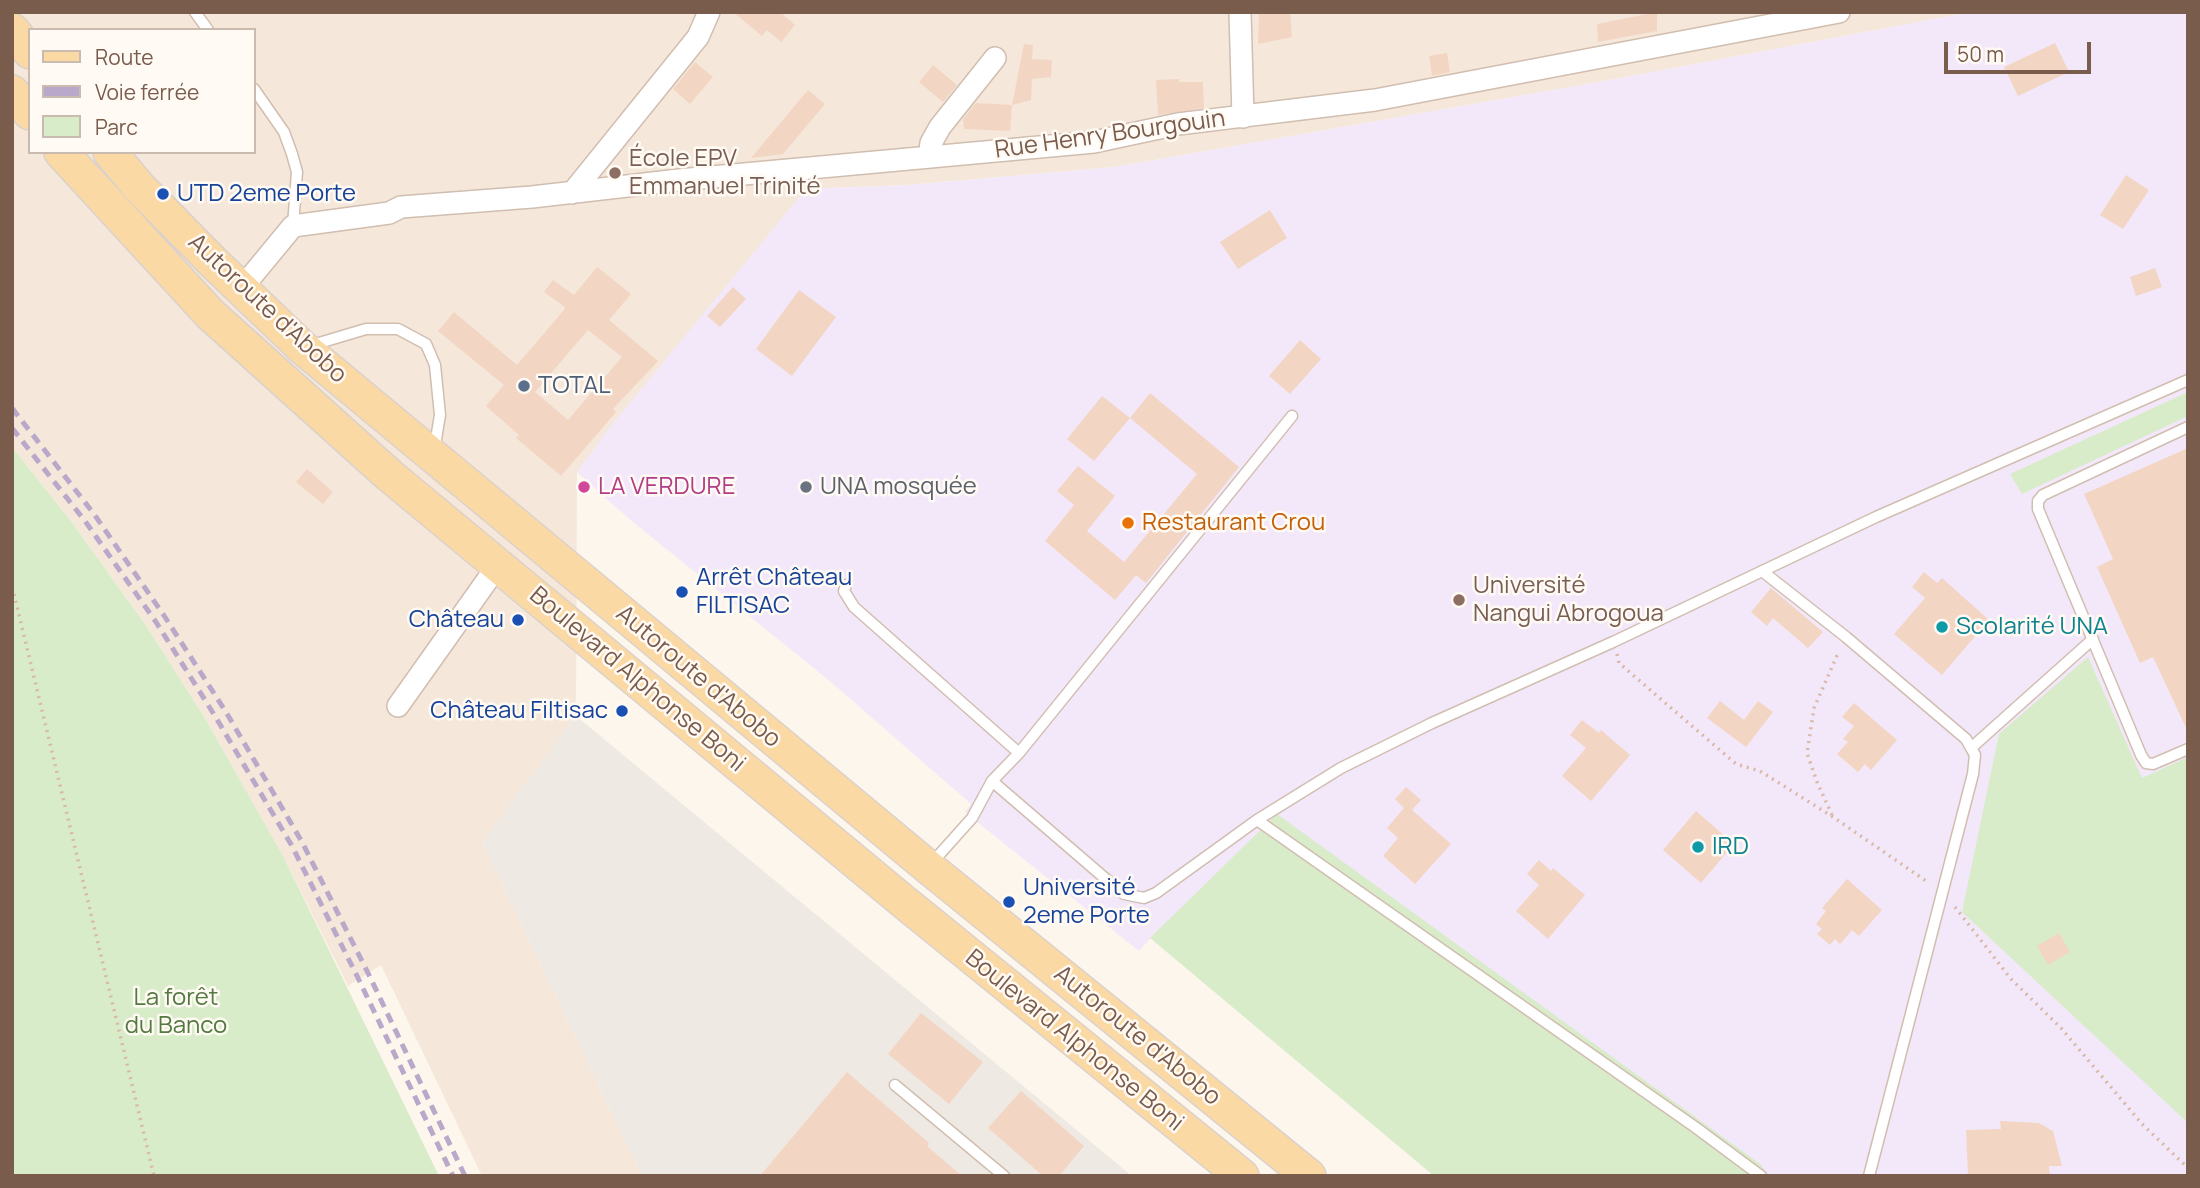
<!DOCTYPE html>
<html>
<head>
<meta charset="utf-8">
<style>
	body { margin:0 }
	#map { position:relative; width:2200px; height:1188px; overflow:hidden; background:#fdf6ec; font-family:Manrope,sans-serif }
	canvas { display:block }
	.frame { position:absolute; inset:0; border:14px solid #7a5c4d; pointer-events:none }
	.legend { position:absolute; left:28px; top:28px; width:228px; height:126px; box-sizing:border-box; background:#fffaf3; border:2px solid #cabbb1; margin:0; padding:9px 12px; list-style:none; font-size:21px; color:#7a5c4d }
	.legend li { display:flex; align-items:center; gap:14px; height:35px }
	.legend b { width:35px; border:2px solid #cabbb1 }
	.scale { position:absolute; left:1944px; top:42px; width:147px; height:32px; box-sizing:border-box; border:4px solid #7a5c4d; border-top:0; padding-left:9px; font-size:21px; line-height:24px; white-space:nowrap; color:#7a5c4d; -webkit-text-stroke:5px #fffaf3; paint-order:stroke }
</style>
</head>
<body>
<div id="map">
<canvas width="2200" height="1188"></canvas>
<div class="frame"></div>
<ul class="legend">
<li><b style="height:9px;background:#fbd9a5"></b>Route</li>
<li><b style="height:9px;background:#b9a8c9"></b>Voie ferrée</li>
<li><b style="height:19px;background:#d8ecc9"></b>Parc</li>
</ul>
<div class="scale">50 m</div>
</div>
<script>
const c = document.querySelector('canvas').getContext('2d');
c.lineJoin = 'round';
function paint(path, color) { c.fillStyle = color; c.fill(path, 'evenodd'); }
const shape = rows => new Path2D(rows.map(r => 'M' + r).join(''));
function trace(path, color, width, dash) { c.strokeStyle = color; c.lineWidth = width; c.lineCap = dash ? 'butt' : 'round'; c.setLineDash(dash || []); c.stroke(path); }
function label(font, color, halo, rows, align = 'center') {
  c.font = font + ' Manrope,sans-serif'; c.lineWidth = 5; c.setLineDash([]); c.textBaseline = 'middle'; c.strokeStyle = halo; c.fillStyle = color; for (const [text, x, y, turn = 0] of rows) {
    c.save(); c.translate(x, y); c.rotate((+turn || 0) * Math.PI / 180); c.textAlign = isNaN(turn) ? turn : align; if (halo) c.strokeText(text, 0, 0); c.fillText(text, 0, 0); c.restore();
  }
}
const residential = shape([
	[12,12,1972,12,1610,80,1115,167,908,185,806,189,577,472,576,716,482,842,642,1176,482,1176,381,965,348,986,282,854,206,720,147,627,74,525,12,447],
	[30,30,254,30,254,152,30,152]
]);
const industrial = shape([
	[576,716,1132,1176,642,1176,482,842]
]);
const education = shape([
	[1972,12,2188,12,2188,1176,1434,1176,1151,938,1139,951,972,818,965,812,971,804,831,682,628,518,577,472,610,427,806,189,908,185,1115,167,1610,80]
]);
const green = shape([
	[2188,392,2188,416,2022,494,2010,474],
	[12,447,74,525,147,627,206,720,282,854,439,1176,12,1176],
	[2088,657,2142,778,2188,757,2188,1123,1962,912,1999,734],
	[1277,814,1760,1164,1769,1176,1434,1176,1150,938]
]);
const building = shape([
	[733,12,780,12,795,25,781,42,767,30,762,36],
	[1259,12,1290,12,1292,37,1258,44],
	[1657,12,1657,31,1598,42,1597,24],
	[2055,43,2069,72,2018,96,2004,67],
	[1024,44,1033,45,1032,59,1052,60,1051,77,1032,79,1031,100,1012,105],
	[1447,53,1450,72,1432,76,1429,56],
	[695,62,713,77,690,104,673,89],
	[933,65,957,85,943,102,919,82],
	[1179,79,1179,82,1203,82,1204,108,1158,115,1156,80],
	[808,90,825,104,783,154,751,158],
	[976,103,1012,105,1010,131,964,129,963,119],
	[2126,175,2149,190,2123,229,2100,215],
	[1270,210,1287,238,1238,269,1220,242],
	[597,267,631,294,609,320,658,361,613,409,616,412,561,476,516,438,519,435,486,406,504,385,438,331,454,312,517,365,564,310,565,307,544,292,553,280,574,295],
	[588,330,622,357,568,420,535,392],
	[2155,268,2162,287,2136,296,2130,277],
	[733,287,746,299,720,327,707,316],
	[799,290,836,317,792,376,756,349],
	[1300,340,1321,359,1290,394,1269,376],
	[1150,393,1239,467,1146,583,1136,575,1115,600,1045,541,1074,505,1057,491,1078,466,1115,496,1087,531,1124,562,1197,474,1130,418],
	[1102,396,1130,418,1094,461,1067,439],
	[2188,448,2188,732,2153,657,2140,663,2097,567,2113,559,2084,494],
	[307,469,333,492,323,504,296,482],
	[1924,572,1937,583,1942,578,1989,620,1942,675,1894,634,1925,598,1912,587],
	[1771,588,1823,632,1808,648,1773,618,1767,626,1751,612],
	[1720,701,1744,720,1758,701,1773,712,1746,747,1707,718],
	[1854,703,1897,740,1871,770,1865,764,1858,772,1837,754,1848,742,1843,739,1854,726,1842,717],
	[1582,720,1599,733,1601,730,1630,755,1591,801,1562,776,1586,748,1570,735],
	[1406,787,1421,800,1412,810,1451,844,1415,884,1383,856,1398,838,1387,828,1404,808,1395,799],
	[1696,811,1734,844,1701,883,1663,850],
	[1539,860,1551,871,1553,868,1585,895,1548,939,1516,911,1539,885,1527,874],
	[1847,879,1882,910,1859,936,1852,930,1840,944,1835,939,1830,945,1817,934,1822,929,1816,924,1826,911,1822,908],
	[2059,933,2070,952,2048,965,2037,946],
	[921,1013,983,1062,949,1104,888,1054],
	[847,1072,929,1143,927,1146,962,1176,760,1176],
	[1021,1091,1084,1146,1059,1176,1043,1176,988,1128],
	[2000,1121,2039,1123,2053,1131,2062,1166,2049,1166,2050,1176,1968,1176,1966,1130,2001,1129]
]);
const path = shape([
	[14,594,154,1176],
	[1617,654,1619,663,1736,764,1760,771,1833,817,1929,883],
	[1832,815,1817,782,1807,753,1814,708,1839,651],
	[1955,907,2011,979,2061,1028,2142,1124,2188,1168]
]);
const service = shape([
	[195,12,208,30],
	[254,89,284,132,292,154,297,172,293,226],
	[309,346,366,329,398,329,426,344,435,365,440,415,434,451],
	[2188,427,2043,495,2038,501,2038,509,2141,755,2146,763,2153,764,2188,749],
	[1762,571,1846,637,1966,739,1975,755,1973,774,1869,1176],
	[846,585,844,591,854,607,1019,753],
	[1971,748,2093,639],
	[992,781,1114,886,1124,894,1144,898,1156,893,1257,820,1341,768,1432,723,1613,642,1876,517,2188,380],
	[1257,820,1695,1127,1761,1176],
	[930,865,972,818,992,781,1019,753,1292,416],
	[895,1085,1004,1176]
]);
const minor = shape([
	[1240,12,1243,117],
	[929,157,931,143,940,127,995,58],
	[572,193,698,37,709,12],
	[241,289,293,226,389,213,401,207,532,197,679,180,1094,142,1178,124,1375,100,1839,12],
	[398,706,498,565]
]);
const primary = shape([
	[12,30,30,52],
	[12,92,30,113],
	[61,152,210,314,389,475,904,902,1242,1176],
	[110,152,139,187,212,261,303,348,928,867,1309,1176]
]);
const rail = shape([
	[12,408,94,514,163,614,226,712,302,842,369,975,465,1176],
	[12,428,85,521,156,622,215,716,292,846,359,980,453,1176]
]);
const markers = [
	[615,173,7,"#8d6e63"],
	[163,194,7,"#1a4fb4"],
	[524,386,7,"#5c6f8a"],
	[584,487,7,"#d1479c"],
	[806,487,7,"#6b7280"],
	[1128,523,7,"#e8710a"],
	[682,592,7,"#1a4fb4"],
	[1459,600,7,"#8d6e63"],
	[518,620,7,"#1a4fb4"],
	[1942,627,7,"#0f9aa8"],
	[622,711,7,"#1a4fb4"],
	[1698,847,7,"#0f9aa8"],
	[1009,902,7,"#1a4fb4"]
];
const streetNames = [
	["Rue Henry Bourgouin",1110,135,-8],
	["Autoroute d'Abobo",267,309,43],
	["Autoroute d'Abobo",698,677,40],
	["Boulevard Alphonse Boni",637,680,40],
	["Autoroute d'Abobo",1137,1036,39],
	["Boulevard Alphonse Boni",1074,1041,39]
];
const educationNames = [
	["École EPV",629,159],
	["Emmanuel Trinité",629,187],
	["Université",1473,586],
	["Nangui Abrogoua",1473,614]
];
const transitNames = [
	["UTD 2eme Porte",177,194],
	["Arrêt Château",696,578],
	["FILTISAC",696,606],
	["Château",504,620,"right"],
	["Château Filtisac",608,711,"right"],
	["Université",1023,888],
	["2eme Porte",1023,916]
];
const serviceNames = [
	["TOTAL",538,386]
];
const hotelNames = [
	["LA VERDURE",598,487]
];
const worshipNames = [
	["UNA mosquée",820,487]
];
const foodNames = [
	["Restaurant Crou",1142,523]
];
const cultureNames = [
	["Scolarité UNA",1956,627],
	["IRD",1712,847]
];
const parkNames = [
	["La forêt",176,998],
	["du Banco",176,1026]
];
paint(residential, '#f5e8da');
paint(industrial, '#efe9e4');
paint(education, '#f3e8fa');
paint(green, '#d8ecc9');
paint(building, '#f3d5c3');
trace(service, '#d1beb0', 13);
trace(minor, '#d1beb0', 24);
trace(primary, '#dad1cd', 36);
trace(path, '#d9b8a5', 3.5, [2, 5]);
trace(service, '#fff', 10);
trace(minor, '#fff', 21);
trace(primary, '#fbd9a5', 33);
trace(rail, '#b9a8c9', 5, [10, 7]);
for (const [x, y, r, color] of markers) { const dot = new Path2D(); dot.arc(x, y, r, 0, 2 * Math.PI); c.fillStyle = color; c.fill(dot); trace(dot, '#fffaf3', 2.5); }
label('24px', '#7a5c4d', '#fffaf3', streetNames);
label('24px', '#785e54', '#fffaf3', educationNames, 'left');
label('24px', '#164399', '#fffaf3', transitNames, 'left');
label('24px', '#4e5e75', '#fffaf3', serviceNames, 'left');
label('24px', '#b23c85', '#fffaf3', hotelNames, 'left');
label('24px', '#5b616d', '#fffaf3', worshipNames, 'left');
label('24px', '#c56008', '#fffaf3', foodNames, 'left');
label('24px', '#0d838f', '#fffaf3', cultureNames, 'left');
label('24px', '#537a41', '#fffaf3', parkNames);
</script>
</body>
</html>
